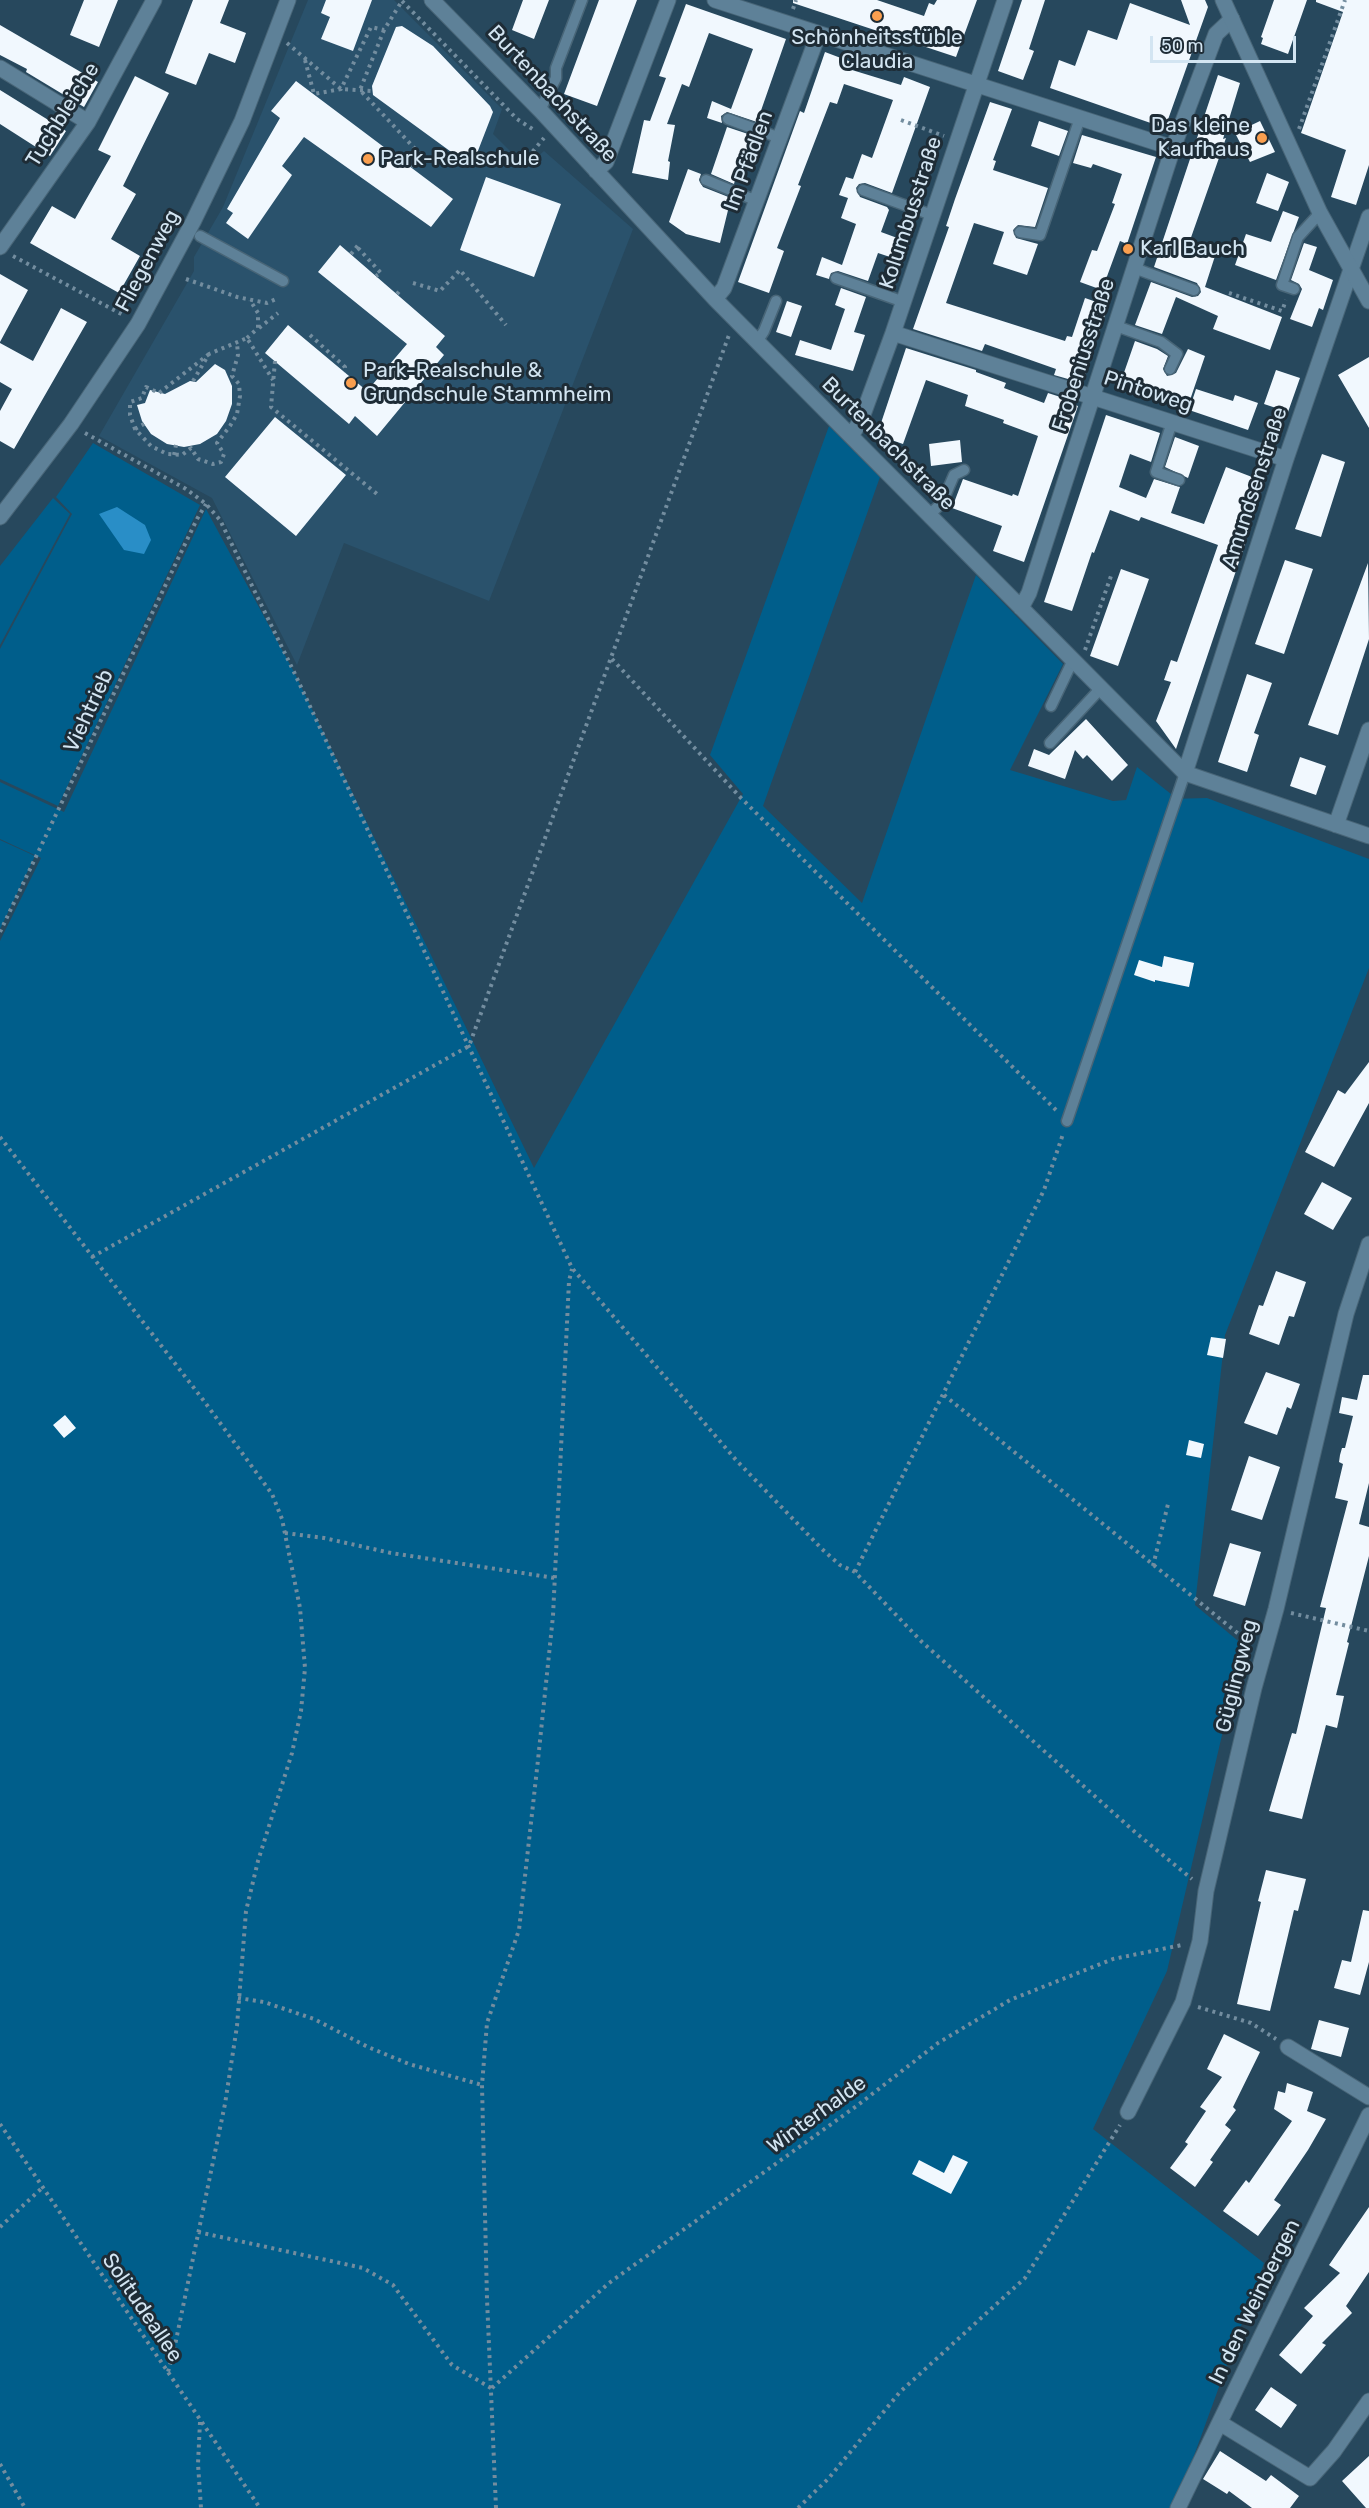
<!DOCTYPE html>
<html>
<head>
<meta charset="utf-8">
<style>
	body { margin:0 }
	#map { position:relative; width:1369px; height:2508px; overflow:hidden; background:#27485d; font-family:Rubik,sans-serif }
	canvas { display:block }
	.scale { position:absolute; left:1150px; top:36px; width:146px; height:27px; box-sizing:border-box; border:3px solid #d3e5f2; border-top:0; padding-left:8px; font-size:18px; line-height:21px; white-space:nowrap; color:#d3e5f2; -webkit-text-stroke:4px #1e2c36; paint-order:stroke }
</style>
</head>
<body>
<div id="map">
<canvas width="1369" height="2508"></canvas>
<div class="scale">50 m</div>
</div>
<script>
const c = document.querySelector('canvas').getContext('2d');
c.lineJoin = 'round';
function paint(path, color) { c.fillStyle = color; c.fill(path, 'evenodd'); }
const shape = rows => new Path2D(rows.map(r => 'M' + r).join(''));
function trace(path, color, width, dash) { c.strokeStyle = color; c.lineWidth = width; c.lineCap = dash ? 'butt' : 'round'; c.setLineDash(dash || []); c.stroke(path); }
function label(font, color, halo, rows, align = 'center') {
  c.font = font + ' Rubik,sans-serif'; c.lineWidth = 6; c.setLineDash([]); c.textBaseline = 'middle'; c.strokeStyle = halo; c.fillStyle = color; for (const [text, x, y, turn = 0] of rows) {
    c.save(); c.translate(x, y); c.rotate((+turn || 0) * Math.PI / 180); c.textAlign = isNaN(turn) ? turn : align; if (halo) c.strokeText(text, 0, 0); c.fillText(text, 0, 0); c.restore();
  }
}
const built = shape([
	[308,0,394,0,502,109,493,134,526,167,544,151,633,229,489,601,344,543,297,665,212,498,99,436,194,271,194,257,223,207]
]);
const green = shape([
	[829,426,880,477,763,806,862,903,976,575,1063,664,1010,770,1113,801,1126,800,1137,767,1171,794,1170,799,1207,798,1369,859,1369,968,1225,1335,1195,1605,1243,1645,1167,1971,1093,2129,1264,2263,1175,2508,0,2508,0,941,41,858,0,839,0,782,64,812,206,509,294,672,534,1168,743,794,710,755],
	[93,443,200,505,58,806,0,779,0,649,72,514,56,497],
	[53,498,70,514,0,645,0,566],
	[0,840,35,856,0,929]
]);
const water = shape([
	[117,507,145,525,151,540,144,554,124,550,99,514]
]);
const building = shape([
	[84,0,118,0,99,47,70,35],
	[193,0,229,0,220,23,246,33,235,63,209,53,196,85,165,73],
	[326,0,372,0,353,51,321,39,330,17,321,13],
	[523,0,549,0,534,39,512,30],
	[599,0,637,0,597,106,564,94],
	[793,0,877,0,924,16,929,3,934,5,937,0,977,0,956,57,793,3],
	[1022,0,1045,0,1029,49,1034,51,1023,80,998,71],
	[1181,0,1205,0,1208,7,1165,128,1050,88,1059,60,1075,66,1088,30,1117,40,1130,3,1190,25],
	[1274,0,1307,0,1288,54,1261,44,1263,38,1261,37],
	[1316,0,1369,0,1369,165,1356,205,1331,197,1346,150,1301,133,1343,12,1316,2],
	[686,4,786,39,757,122,727,112,721,116,722,123,707,118,712,101,731,109,753,49,709,33,689,87,682,84,667,124,675,125,668,161,670,162,668,180,632,173,644,120,650,121,666,78,659,76],
	[0,25,98,82,84,107,26,72,27,69,0,55],
	[402,26,433,46,490,106,493,112,474,161,465,162,373,95,372,86,396,27],
	[825,52,854,63,852,70,901,85,904,77,930,87,892,193,865,183,859,184,856,188,860,197,887,207,889,210,881,232,900,239,893,258,878,253,868,281,838,271,831,273,829,279,816,275,822,257,842,265,856,224,841,218,848,198,839,195,846,177,853,179,862,154,872,158,893,100,844,84,837,104,830,102,798,185,801,186,777,248,784,251,769,293,738,282,800,111,804,113],
	[1218,75,1240,83,1223,139,1226,138,1188,246,1215,256,1205,287,1282,317,1270,350,1213,329,1218,316,1176,297,1162,334,1135,325,1151,282,1192,297,1198,296,1201,292,1197,283,1154,267],
	[135,76,169,93,123,186,136,194,111,239,140,256,119,293,30,243,52,206,75,219,111,156,98,150],
	[296,81,453,199,431,227,304,137,282,166,292,175,248,239,226,223,233,213,227,209,280,118,271,111],
	[0,90,66,131,50,156,0,124],
	[990,102,1012,109,993,160,996,161,993,170,1048,188,1035,227,1018,225,1013,230,1016,238,1038,244,1027,275,993,264,1004,232,974,223,946,303,1065,341,1067,336,1072,337,1085,298,1108,306,1082,383,1054,375,1056,369,985,344,982,351,913,329,949,227,946,226,955,199],
	[1039,121,1068,131,1059,156,1031,146],
	[1260,121,1275,152,1250,162,1235,133],
	[727,127,751,135,750,140,752,140,741,169,738,168,734,184,711,174],
	[1082,135,1156,157,1127,244,1120,241,1102,290,1080,282,1092,250,1097,251,1115,204,1112,203,1122,174,1093,164,1091,168,1073,163],
	[688,169,701,174,699,180,703,187,731,198,720,243,686,234,669,222],
	[1267,173,1289,182,1278,211,1256,203],
	[486,177,561,204,534,277,460,250],
	[1283,211,1299,217,1276,280,1235,265,1246,234,1271,242],
	[1304,243,1317,247,1309,270,1333,280,1323,310,1319,308,1312,327,1290,319,1302,289,1299,284,1291,280],
	[340,245,445,336,436,347,444,355,377,436,355,416,349,424,265,353,288,325,367,391,407,344,318,272],
	[0,274,28,290,0,342],
	[841,288,866,297,854,332,865,335,853,371,795,355,800,340,831,350,845,309,835,305],
	[787,301,802,306,791,337,776,332],
	[61,308,87,322,14,449,0,441,0,411,12,389,0,382,0,343,33,361],
	[1135,341,1157,349,1168,356,1163,369,1167,376,1176,373,1188,349,1205,356,1190,400,1146,386,1143,395,1119,387],
	[906,348,976,370,976,372,1006,383,1004,388,1044,403,1048,393,1076,402,1075,405,1078,406,1024,562,993,551,1002,526,952,508,963,479,1012,496,1013,494,1018,496,1038,436,1003,423,1004,420,965,406,968,395,926,380,903,444,877,435],
	[1369,357,1369,428,1338,375],
	[215,364,225,370,232,386,232,404,226,421,217,434,200,444,184,447,167,444,151,434,142,421,137,405,145,403,150,390,165,394,190,381,196,382],
	[1276,370,1300,378,1288,412,1264,404],
	[1196,389,1233,401,1235,395,1258,403,1248,430,1189,410],
	[1106,415,1160,433,1151,462,1130,454,1119,487,1146,498,1154,479,1180,487,1171,513,1204,524,1226,467,1265,482,1243,540,1246,541,1176,749,1156,721,1171,682,1164,680,1171,660,1177,662,1218,545,1141,517,1139,521,1110,510,1094,553,1092,552,1072,611,1044,602],
	[275,417,346,475,296,536,225,477],
	[1175,437,1199,446,1188,478,1165,467],
	[960,440,962,462,931,466,929,444],
	[1322,454,1345,462,1321,537,1295,529],
	[1285,560,1313,569,1284,654,1255,644],
	[1368,563,1369,639,1338,735,1308,725],
	[1121,569,1149,579,1118,666,1090,656],
	[1247,674,1272,683,1254,733,1259,735,1247,772,1218,762],
	[1086,719,1128,765,1112,781,1087,755,1083,759,1075,750,1065,779,1028,766,1034,749,1049,755],
	[1300,757,1326,766,1316,795,1290,786],
	[1164,956,1194,963,1189,987,1155,980,1155,982,1134,975,1139,960,1162,967],
	[1369,1062,1369,1103,1334,1167,1305,1152,1338,1090,1345,1094],
	[1322,1182,1352,1198,1333,1230,1304,1214],
	[1276,1271,1306,1282,1294,1317,1289,1316,1279,1345,1249,1334,1259,1305,1263,1306],
	[1211,1337,1226,1339,1223,1358,1207,1355],
	[1266,1372,1300,1384,1291,1409,1287,1407,1277,1435,1244,1423],
	[1363,1375,1369,1375,1369,1483,1359,1524,1369,1527,1369,1556,1347,1642,1349,1643,1336,1695,1344,1696,1337,1728,1326,1725,1302,1819,1269,1811,1292,1733,1296,1734,1326,1608,1320,1607,1348,1501,1335,1498,1343,1464,1339,1462,1340,1455,1342,1448,1345,1448,1353,1416,1339,1413,1342,1397,1357,1400],
	[65,1415,76,1428,64,1438,53,1425],
	[1189,1440,1204,1444,1201,1458,1186,1455],
	[1249,1456,1280,1467,1262,1520,1231,1510],
	[1230,1543,1261,1552,1245,1606,1213,1596],
	[1266,1870,1306,1879,1298,1911,1294,1910,1270,2011,1237,2004,1261,1902,1258,1901],
	[1363,1910,1369,1911,1369,1962,1360,1995,1334,1988,1342,1960,1351,1962],
	[1319,2020,1349,2028,1341,2057,1311,2049],
	[1224,2034,1260,2052,1233,2107,1236,2110,1225,2125,1231,2130,1210,2160,1213,2162,1195,2187,1170,2168,1188,2144,1185,2142,1206,2111,1200,2107,1222,2077,1207,2069],
	[1287,2083,1313,2092,1307,2111,1326,2119,1308,2150,1274,2200,1281,2205,1258,2236,1223,2211,1246,2180,1249,2183,1292,2121,1274,2109,1278,2091,1285,2093],
	[953,2155,968,2162,951,2194,912,2174,919,2160,944,2173],
	[1369,2207,1369,2272,1346,2306,1352,2313,1322,2343,1326,2345,1301,2374,1279,2355,1313,2316,1304,2308,1340,2273,1329,2265],
	[1271,2387,1297,2405,1281,2428,1255,2410],
	[1220,2451,1266,2481,1271,2475,1299,2496,1290,2508,1252,2508,1229,2491,1227,2494,1203,2479],
	[1369,2456,1369,2508,1366,2508,1342,2481]
]);
const path = shape([
	[402,1,517,119,534,130],
	[793,9,796,0],
	[384,30,360,90,419,153,411,167],
	[287,43,341,89,372,91],
	[305,60,314,94,341,89,371,27,384,30,402,1],
	[901,120,944,136],
	[1299,129,1345,0],
	[523,163,544,138],
	[358,248,381,273,376,276],
	[351,254,359,244],
	[13,256,125,316],
	[186,279,237,297,267,303,276,299],
	[413,283,440,291,460,270,506,325],
	[1229,293,1282,311,1286,300],
	[397,294,401,289],
	[259,328,278,313],
	[310,335,345,367,344,372],
	[247,338,258,328,258,313,250,300],
	[209,354,159,393,146,387,142,398,130,402,130,415,135,429,151,446,167,454,182,455,191,448,198,459,213,464,221,462,224,454,217,443,230,426,237,414,240,396,239,384,232,376,238,355,237,343],
	[275,361,271,407,377,494],
	[193,381,209,354,247,338,273,380],
	[135,429,144,424],
	[85,433,186,489,206,504,220,520,294,672,572,1268,736,1460,822,1549,840,1565,855,1572,922,1642,1136,1833,1192,1879],
	[174,455,176,445],
	[1085,650,1111,576],
	[612,659,740,797,1056,1110],
	[0,932,197,519,206,504],
	[0,1137,204,1401,272,1494,282,1519,300,1608,305,1668,301,1711,292,1753,258,1861,246,1911,237,2026,225,2104,174,2350,168,2372],
	[92,1257,469,1046,729,335],
	[944,1395,1251,1644],
	[285,1533,324,1538,391,1553,555,1578],
	[1153,1566,1168,1504],
	[855,1572,1044,1190,1063,1134],
	[1291,1613,1369,1631],
	[238,1998,264,2002,314,2019,368,2047,409,2064,482,2085],
	[1198,2007,1251,2023,1276,2039],
	[0,2124,260,2508],
	[0,2227,43,2187],
	[198,2232,363,2268,393,2285,452,2365,491,2388],
	[492,2388,609,2283,858,2105,938,2043,1010,2000,1113,1959,1182,1945],
	[200,2422,198,2464,201,2508],
	[0,2464,25,2508],
	[496,2508,487,2299,482,2085,487,2023,519,1930,538,1760,553,1616,569,1281,572,1269],
	[798,2508,828,2479,900,2392,1025,2278,1120,2125]
]);
const lane = shape([
	[540,110,556,78,556,68,582,0],
	[728,119,780,138],
	[706,180,757,201],
	[863,190,932,215],
	[1020,232,1040,235,1080,118],
	[200,236,283,281],
	[1134,268,1194,290],
	[836,278,904,302],
	[1294,289,1282,285,1298,237,1320,213],
	[1116,326,1161,342,1177,354,1170,369],
	[757,342,764,331,776,301],
	[1172,422,1156,472,1179,480],
	[929,515,942,503,954,475,964,470],
	[1051,706,1073,660],
	[1050,743,1101,688],
	[1067,1121,1185,773]
]);
const street = shape([
	[432,0,540,110,715,299,1185,773,1369,836],
	[715,0,1173,148],
	[0,68,88,122],
	[596,171,606,162,668,0],
	[0,247,88,122,154,0],
	[715,299,724,288,818,35],
	[893,333,1286,459],
	[851,436,861,420,893,333,1005,0],
	[0,517,71,424,138,324,193,222,242,121,288,0],
	[1021,608,1029,593,1173,148,1216,34,1232,19],
	[1185,773,1286,459,1369,217],
	[1336,825,1369,730],
	[1288,2047,1369,2097],
	[1128,2112,1183,2002,1200,1941,1206,1891,1254,1688,1276,1609,1346,1314,1369,1244],
	[1220,2423,1310,2478,1334,2451,1369,2401],
	[1178,2508,1369,2115]
]);
const secondary = shape([
	[1223,0,1320,213,1369,301]
]);
const markers = [
	[877,16,6,"#fa9f4f"],
	[1262,138,6,"#fa9f4f"],
	[368,159,6,"#fa9f4f"],
	[1128,249,6,"#fa9f4f"],
	[351,383,6,"#fa9f4f"]
];
const poiNames = [
	["Schönheitsstüble",877,38,"center"],
	["Claudia",877,62,"center"],
	["Das kleine",1250,126,"right"],
	["Kaufhaus",1250,150,"right"],
	["Park-Realschule",380,159],
	["Karl Bauch",1140,249],
	["Park-Realschule &",363,371],
	["Grundschule Stammheim",363,395]
];
const streetNames = [
	["Burtenbachstraße",552,94,47],
	["Tuchbleiche",63,115,-58],
	["Im Pfädlen",749,161,-70],
	["Kolumbusstraße",911,213,-72],
	["Fliegenweg",148,261,-62],
	["Frobeniusstraße",1084,355,-72],
	["Pintoweg",1148,392,18],
	["Burtenbachstraße",888,444,45],
	["Amundsenstraße",1255,488,-72],
	["Viehtrieb",89,711,-65],
	["Güglingweg",1237,1676,-76],
	["Winterhalde",817,2115,-36],
	["In den Weinbergen",1255,2302,-64],
	["Solitudeallee",142,2308,56]
];
paint(built, '#2a526c');
paint(green, '#005e8b');
paint(water, '#298ec7');
paint(building, '#f1f8fe');
trace(lane, '#486577', 13);
trace(street, '#486577', 17);
trace(secondary, '#486577', 17);
trace(path, '#738d9f', 4, [3, 4.5]);
trace(lane, '#5e8198', 10);
trace(street, '#5e8198', 15);
trace(secondary, '#5e8198', 15);
for (const [x, y, r, color] of markers) { const dot = new Path2D(); dot.arc(x, y, r, 0, 2 * Math.PI); c.fillStyle = color; c.fill(dot); trace(dot, '#1e2c36', 2); }
label('21px', '#d3e5f2', '#1e2c36', poiNames, 'left');
label('21px', '#d3e5f2', '#1e2c36', streetNames);
</script>
</body>
</html>
